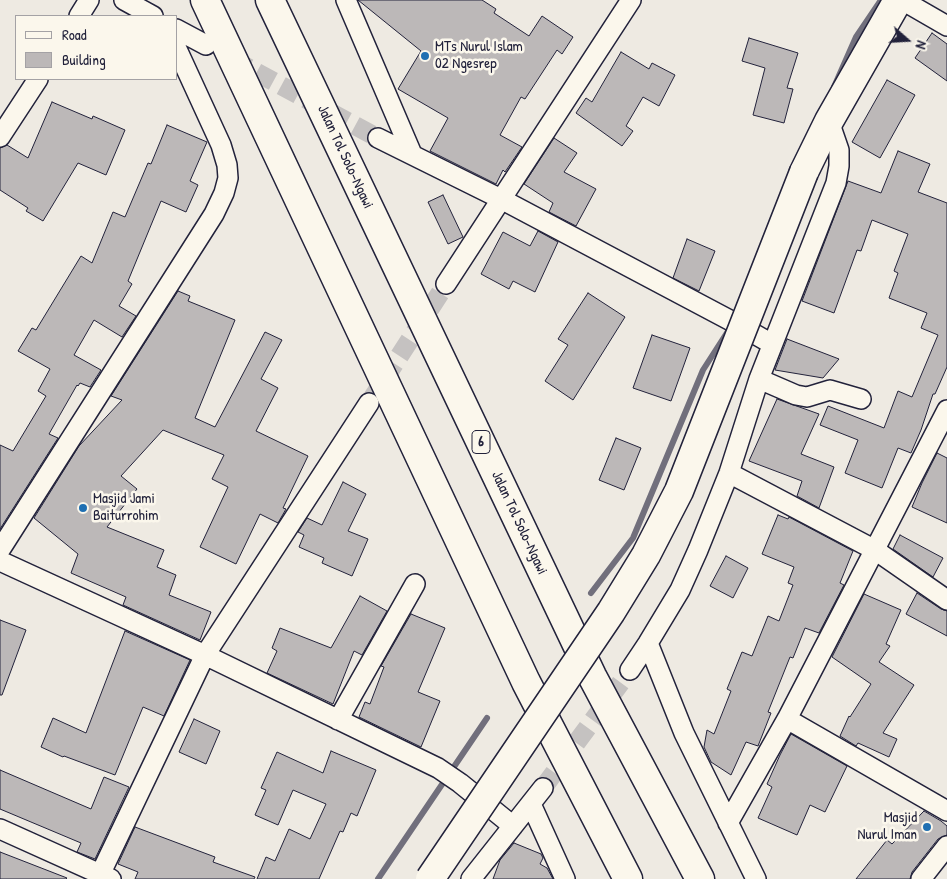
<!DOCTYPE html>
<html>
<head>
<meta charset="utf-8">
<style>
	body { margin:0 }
	#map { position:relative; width:947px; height:879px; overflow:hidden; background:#eeeae2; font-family:"Patrick Hand",sans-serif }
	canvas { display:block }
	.legend { position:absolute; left:15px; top:15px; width:162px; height:65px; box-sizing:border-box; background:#fbf7ec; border:1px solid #a4a2a5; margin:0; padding:6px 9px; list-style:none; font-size:15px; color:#22223b }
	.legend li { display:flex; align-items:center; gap:10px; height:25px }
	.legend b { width:25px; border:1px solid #a4a2a5 }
	.north { position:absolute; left:882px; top:15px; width:50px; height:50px; -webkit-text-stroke:4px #fbf7ec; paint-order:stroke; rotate:109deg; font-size:14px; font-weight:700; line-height:20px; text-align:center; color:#22223b }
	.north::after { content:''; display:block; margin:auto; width:18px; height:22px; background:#22223b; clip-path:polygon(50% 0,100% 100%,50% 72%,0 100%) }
</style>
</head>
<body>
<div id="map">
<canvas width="947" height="879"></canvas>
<ul class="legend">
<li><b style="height:6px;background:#fbf7ec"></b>Road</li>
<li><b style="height:14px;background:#bcb8b8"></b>Building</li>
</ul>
<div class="north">N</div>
</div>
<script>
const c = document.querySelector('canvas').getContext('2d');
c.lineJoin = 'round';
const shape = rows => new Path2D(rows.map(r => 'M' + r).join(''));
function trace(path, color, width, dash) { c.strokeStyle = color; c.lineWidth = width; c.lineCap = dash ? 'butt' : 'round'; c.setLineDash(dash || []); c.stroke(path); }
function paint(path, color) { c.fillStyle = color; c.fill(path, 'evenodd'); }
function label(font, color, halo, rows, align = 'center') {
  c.font = font + ' "Patrick Hand",sans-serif'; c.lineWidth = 5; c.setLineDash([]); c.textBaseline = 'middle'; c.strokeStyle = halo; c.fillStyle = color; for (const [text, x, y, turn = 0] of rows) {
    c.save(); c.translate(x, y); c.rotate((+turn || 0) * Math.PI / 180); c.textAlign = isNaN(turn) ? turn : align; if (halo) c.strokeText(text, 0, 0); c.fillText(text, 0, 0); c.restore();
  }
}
const stream = shape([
	[834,87,856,37,881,0],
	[591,593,633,538,703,370,730,328],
	[378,879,487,718]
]);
const building = shape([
	[358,0,482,0,496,9,494,13,529,36,542,16,573,37,562,54,557,50,525,99,521,97,500,135,522,147,505,172,503,170,496,184,430,151,448,118,398,89,421,51,358,0],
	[932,33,947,44,947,81,915,58,932,33],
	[749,38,798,53,787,88,793,89,784,123,753,115,765,68,742,61,749,38],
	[621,52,649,69,652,63,675,75,659,106,643,97,626,126,633,131,622,146,576,113,586,98,592,102,621,52],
	[887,80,915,95,880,158,852,142,887,80],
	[52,102,92,119,93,116,125,130,106,175,78,163,43,221,26,211,28,208,0,190,0,148,7,145,28,158,52,102],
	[167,125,207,142,190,181,198,185,186,212,161,201,128,281,132,284,119,306,136,316,122,337,94,320,74,355,101,370,90,387,80,383,78,386,77,385,49,434,58,438,0,529,0,445,13,451,46,396,38,391,50,369,18,351,32,328,36,330,81,256,92,263,113,212,125,217,148,163,151,164,167,125],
	[554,138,577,153,564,172,596,189,576,226,549,212,553,203,524,184,554,138],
	[898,151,930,164,918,192,947,203,947,367,935,394,933,394,921,430,911,453,898,448,882,488,845,473,858,440,820,425,828,406,884,428,898,391,912,397,938,335,921,328,927,313,889,298,898,273,894,271,908,234,872,220,861,251,857,250,834,313,802,301,848,181,881,193,898,151],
	[443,195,463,237,448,244,428,202,443,195],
	[538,231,558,242,535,292,513,281,509,289,481,274,503,232,530,246,538,231],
	[687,239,715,251,699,291,673,278,687,239],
	[178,291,190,296,188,301,235,320,195,418,215,427,265,332,282,340,261,379,278,388,256,431,308,456,283,508,286,509,278,523,260,514,236,564,200,547,228,487,212,479,224,455,163,430,121,476,137,489,107,527,164,550,157,567,176,575,169,595,211,612,200,640,123,605,126,597,71,573,78,554,34,518,79,446,122,400,111,396,178,291],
	[588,293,625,317,573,400,545,381,568,345,558,339,588,293],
	[652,335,690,348,671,401,633,388,652,335],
	[787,339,839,359,823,378,775,370,787,339],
	[777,399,819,414,801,454,834,467,819,508,797,496,802,481,749,461,777,399],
	[616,438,641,448,624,490,599,480,616,438],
	[937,453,947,458,947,523,912,507,922,483,937,453],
	[343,482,366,494,348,531,368,539,352,576,322,563,324,558,299,547,304,535,298,532,307,518,322,525,343,482],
	[778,515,788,519,789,517,853,551,840,583,844,585,819,633,805,628,793,658,790,657,768,712,771,713,758,746,746,742,731,775,711,762,704,747,707,730,714,734,731,691,727,689,742,652,752,656,768,616,779,621,793,585,788,583,794,567,762,554,778,515],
	[900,535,943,558,933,577,893,549,900,535],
	[726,556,748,568,733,598,710,586,726,556],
	[917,593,941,609,947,611,947,636,906,614,917,593],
	[864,594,901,610,886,644,890,646,879,662,914,685,883,733,897,739,889,757,858,743,856,746,840,736,849,716,850,717,871,684,832,657,864,594],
	[360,596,387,611,362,655,354,651,333,704,267,673,277,651,272,648,280,628,331,648,360,596],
	[411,614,445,628,418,692,440,701,421,747,359,717,365,702,370,704,384,667,381,666,411,614],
	[0,620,26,630,2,695,0,695,0,620],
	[125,631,190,660,164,716,143,707,115,775,64,756,63,757,41,747,53,718,86,733,125,631],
	[194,719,220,731,206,764,179,752,194,719],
	[791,734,847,766,825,812,810,805,797,835,758,818,772,787,767,784,780,755,791,734],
	[331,751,376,770,357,816,351,813,343,832,340,831,319,879,257,879,266,857,275,861,289,829,310,839,326,804,293,790,278,825,255,815,266,790,261,788,277,752,323,773,331,751],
	[0,770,91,809,104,777,129,787,95,859,77,852,81,843,0,809,0,770],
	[924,811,941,821,947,826,947,835,938,839,912,872,910,879,856,879,887,840,892,844,924,811],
	[135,827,215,857,213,862,255,877,254,879,135,879,138,872,118,864,135,827],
	[514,843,541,854,543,858,540,864,547,868,553,879,493,879,500,860,514,843],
	[0,852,67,878,66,879,0,879,0,852]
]);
const minorTunnel = shape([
	[232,59,378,138],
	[369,403,446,284],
	[543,788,630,670]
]);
const minor = shape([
	[124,0,153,16],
	[346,0,412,154],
	[902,0,947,26],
	[79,16,89,0],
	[176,29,206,45],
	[0,137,38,79],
	[378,138,501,199,737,324,772,344],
	[446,284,631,0],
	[759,379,796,395,807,397,830,390,861,399],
	[729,473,875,550,947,600],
	[0,550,214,214,224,193,228,178,227,165,221,145,176,47],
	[0,561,205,655,438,768,460,783,513,826],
	[648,643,684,733,756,879],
	[630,670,648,643,680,590,698,550,729,473,759,379,836,183,839,166,839,150,829,121],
	[787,719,947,811],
	[338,720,415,584],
	[531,804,565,879],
	[728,823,787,719,947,410],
	[0,829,111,879],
	[98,879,205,655,369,403],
	[471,879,543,788],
	[921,879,947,846]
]);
const secondary = shape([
	[804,172,829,121,898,0]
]);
const motorway = shape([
	[205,0,526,682,628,879],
	[270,0,592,676,700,879]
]);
const secondaryBridge = shape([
	[430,879,611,612,646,555,679,491,804,172]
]);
const markers = [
	[425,56,5,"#1f6fb2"],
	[83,508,5,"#1f6fb2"],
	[927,827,5,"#1f6fb2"]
];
const shields = [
	[481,442,18]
];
const shieldNames = [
	["6",481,442]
];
const poiNames = [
	["MTs Nurul Islam",435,47],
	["02 Ngesrep",435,64],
	["Masjid Jami",93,499],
	["Baiturrohim",93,516],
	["Masjid",917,818,"right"],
	["Nurul Iman",917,835,"right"]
];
const streetNames = [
	["Jalan Tol Solo–Ngawi",345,157,65],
	["Jalan Tol Solo–Ngawi",519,523,65]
];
trace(stream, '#716f7c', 6);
paint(building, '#bcb8b8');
trace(building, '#22223b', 1);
trace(minorTunnel, '#c5c2c1', 19, [19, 9]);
trace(minor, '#22223b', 22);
trace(secondary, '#22223b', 31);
trace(motorway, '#22223b', 31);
trace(minor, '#fbf7ec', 19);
trace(secondary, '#fbf7ec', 28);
trace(motorway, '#fbf7ec', 28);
trace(secondaryBridge, '#22223b', 31, []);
trace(secondaryBridge, '#fbf7ec', 28);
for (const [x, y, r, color] of markers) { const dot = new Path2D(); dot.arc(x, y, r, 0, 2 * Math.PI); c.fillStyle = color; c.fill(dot); trace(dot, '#fbf7ec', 2); }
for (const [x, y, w] of shields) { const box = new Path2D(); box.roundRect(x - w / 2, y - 11.5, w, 23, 4); c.fillStyle = '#fbf7ec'; c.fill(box); trace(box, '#22223b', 1); }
label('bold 14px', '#22223b', null, shieldNames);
label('15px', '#22223b', '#fbf7ec', poiNames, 'left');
label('15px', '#22223b', '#fbf7ec', streetNames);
</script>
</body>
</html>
